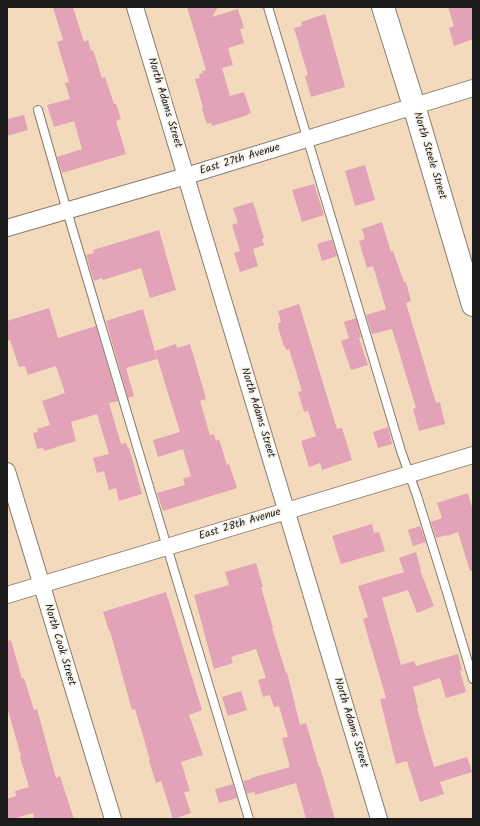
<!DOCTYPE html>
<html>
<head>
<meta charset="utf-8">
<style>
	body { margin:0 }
	#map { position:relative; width:480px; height:826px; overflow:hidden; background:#f4dabd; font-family:Kalam,sans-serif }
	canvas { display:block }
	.frame { position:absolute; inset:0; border:8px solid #1c1c1c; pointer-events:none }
</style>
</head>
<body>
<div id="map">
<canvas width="480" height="826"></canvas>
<div class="frame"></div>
</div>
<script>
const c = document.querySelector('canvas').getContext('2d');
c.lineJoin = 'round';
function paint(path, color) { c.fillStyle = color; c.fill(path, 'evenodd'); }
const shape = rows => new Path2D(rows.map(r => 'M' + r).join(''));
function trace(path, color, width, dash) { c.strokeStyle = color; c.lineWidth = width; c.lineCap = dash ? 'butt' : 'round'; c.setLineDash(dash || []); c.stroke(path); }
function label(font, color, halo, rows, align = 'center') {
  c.font = font + ' Kalam,sans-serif'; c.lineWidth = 3; c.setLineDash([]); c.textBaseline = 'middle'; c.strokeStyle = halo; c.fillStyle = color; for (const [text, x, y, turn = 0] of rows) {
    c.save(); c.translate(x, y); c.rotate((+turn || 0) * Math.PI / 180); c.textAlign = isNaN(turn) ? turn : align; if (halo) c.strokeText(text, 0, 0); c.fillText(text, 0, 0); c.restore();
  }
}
const building = shape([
	[53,7,73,7,84,42,88,40,91,51,93,50,102,78,105,77,114,104,116,104,121,119,116,121,126,154,62,173,57,157,82,149,74,121,54,127,47,105,70,99,65,83,69,82,57,42,63,40],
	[187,7,218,7,212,17,238,9,244,28,240,29,244,43,228,48,233,65,222,68,230,96,244,92,251,113,247,114,248,115,212,126,211,123,207,124,202,109,203,108,195,79,200,78,199,74,203,73,202,71,206,70],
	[448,7,473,7,473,39,454,46,449,28,454,26],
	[325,14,345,87,311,97,305,76,308,75,294,28,302,26,301,22],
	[24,115,28,130,7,136,7,119],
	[365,165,375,200,355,206,345,171],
	[314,184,324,215,302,222,292,190],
	[253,202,264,238,262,239,264,245,253,249,258,266,240,272,234,253,240,251,232,225,238,223,233,208],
	[382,222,391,252,393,251,404,282,406,282,411,301,406,303,436,403,440,402,445,424,419,431,413,409,416,408,392,329,372,334,366,315,386,309,373,266,367,268,359,241,365,239,362,229],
	[159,230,176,290,150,298,141,268,103,280,102,278,94,281,86,255,94,253,93,250],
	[330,240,332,240,337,256,322,261,317,244],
	[299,304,337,429,342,428,352,460,322,470,320,463,309,467,301,441,316,436,308,411,304,412,298,392,302,391,289,349,286,350,285,346,284,347,278,327,279,327,278,323,281,322,278,311],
	[49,308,58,338,96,326,118,401,109,403,121,444,126,443,128,448,129,448,142,494,119,501,116,488,109,490,104,471,97,473,93,458,109,454,97,414,71,422,76,441,44,451,43,448,37,449,33,433,38,432,37,429,50,425,42,401,65,393,56,366,28,375,25,366,19,367,10,340,7,341,7,321],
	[143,309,157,359,126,368,134,396,128,398,106,321],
	[356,318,361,337,359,338,368,365,351,370,341,341,349,338,344,322],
	[176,344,177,348,190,344,205,395,206,399,200,401,210,435,214,434,216,441,219,439,227,465,229,464,237,488,163,511,157,493,185,485,183,479,191,476,183,449,158,457,153,440,180,432,155,351],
	[388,427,392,444,378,448,373,432],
	[468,493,473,511,473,571,470,571,458,532,447,536,447,535,436,538,431,522,442,518,437,503],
	[372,524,374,533,379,532,385,551,341,564,332,536],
	[420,526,426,542,413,546,408,530],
	[416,552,421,570,420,570,434,606,417,613,408,590,382,598,401,665,414,661,416,666,458,654,462,670,460,671,466,692,446,698,440,678,413,687,418,708,417,708,434,767,467,757,472,772,440,782,444,794,420,802,407,761,396,764,380,699,386,698,363,619,368,617,358,586,404,572,399,558],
	[256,563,263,587,261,587,273,628,272,628,286,673,287,672,300,725,306,723,319,767,320,767,335,819,306,819,296,783,255,795,254,792,247,794,243,781,251,779,251,778,290,767,282,738,288,737,279,706,274,707,270,695,263,697,258,680,266,678,256,649,231,657,233,663,214,669,194,595,229,585,225,572],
	[166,592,202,710,189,715,203,755,181,762,190,791,184,792,191,813,173,819,161,781,156,783,149,761,150,760,135,709,132,710,110,631,109,631,103,612],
	[11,640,22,679,24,678,34,710,37,709,56,778,60,776,74,819,34,819,33,813,13,819,7,819,7,799,16,796,15,791,29,787,20,757,21,756,7,707,7,641],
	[241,691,247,710,228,716,222,697],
	[233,784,237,798,219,803,215,789]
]);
const lane = shape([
	[268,7,401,451,417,496,446,589,473,679],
	[38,110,67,211,167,547,249,819]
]);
const street = shape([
	[135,7,379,819],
	[7,228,186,176,473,88],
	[7,471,113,819],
	[7,595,473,455]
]);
const secondary = shape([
	[383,7,414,106,473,305]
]);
const streetNames = [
	["North Adams Street",164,103,73],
	["North Steele Street",429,156,73],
	["East 27th Avenue",240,160,-17],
	["North Adams Street",257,413,73],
	["East 28th Avenue",240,525,-17],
	["North Cook Street",59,645,73],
	["North Adams Street",350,723,73]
];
paint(building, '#e2a2b7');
trace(lane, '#887b6c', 10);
trace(street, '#887b6c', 18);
trace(secondary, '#887b6c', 24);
trace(lane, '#fff', 8);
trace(street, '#fff', 16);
trace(secondary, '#fff', 22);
label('11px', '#1c1c1c', '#f7f3e8', streetNames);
</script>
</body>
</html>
